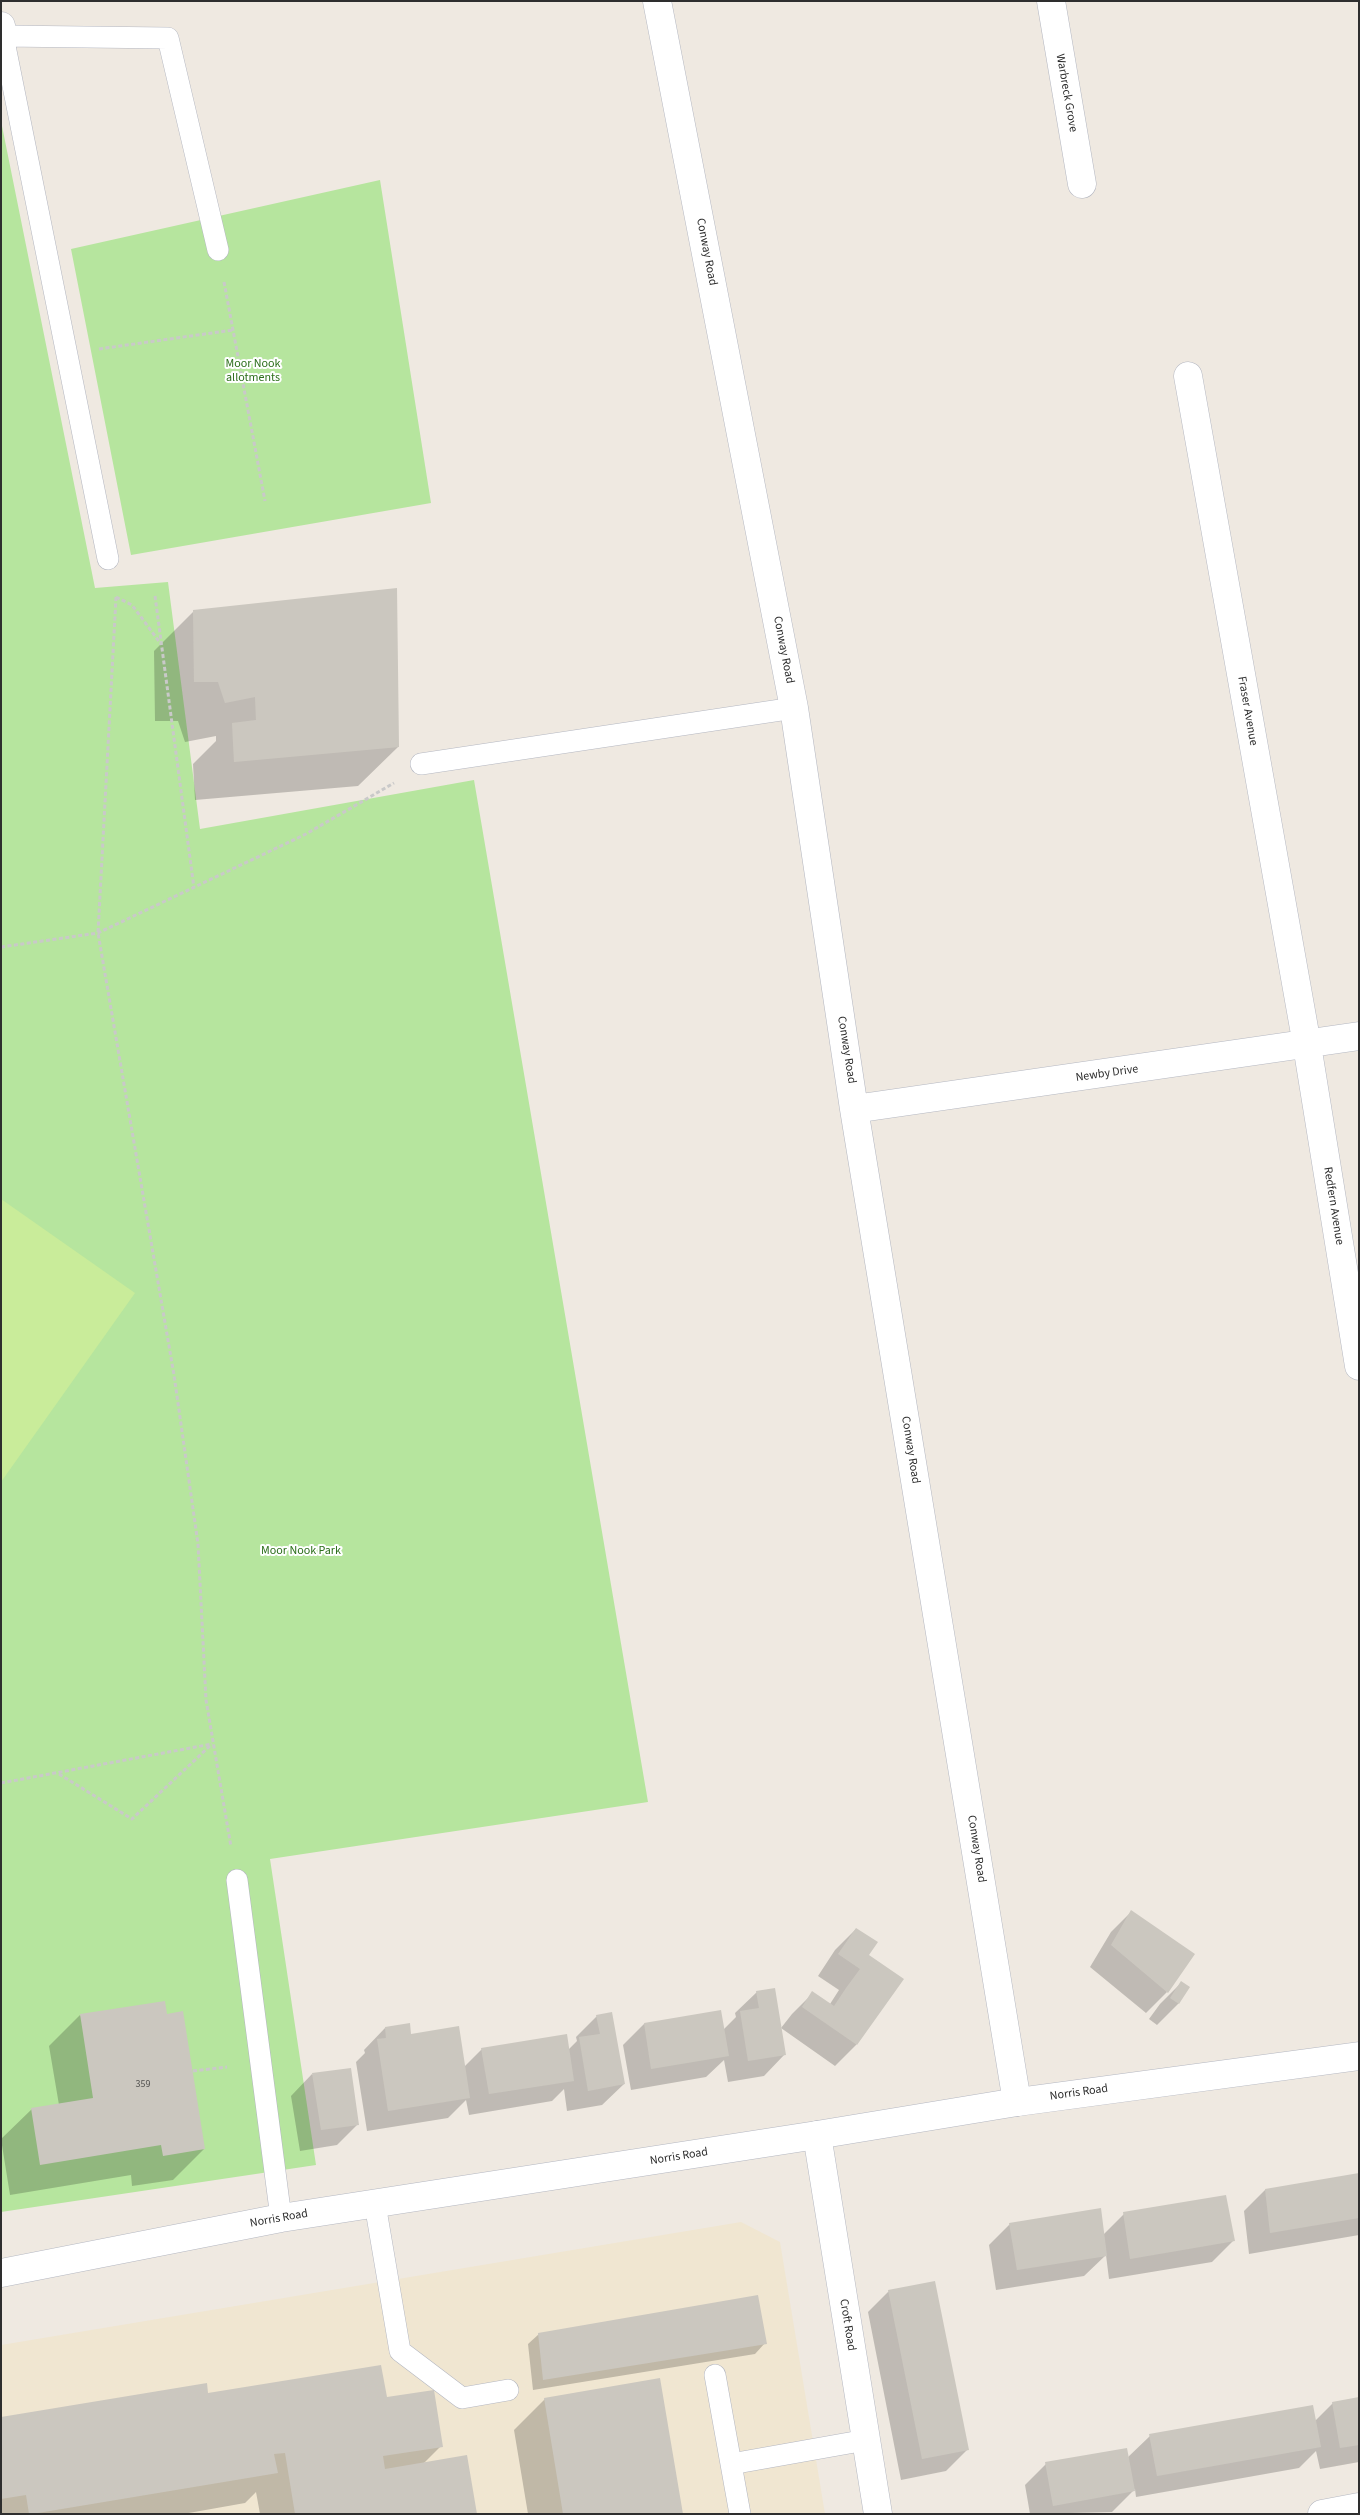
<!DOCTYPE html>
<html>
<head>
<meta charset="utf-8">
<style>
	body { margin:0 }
	#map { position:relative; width:1360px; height:2515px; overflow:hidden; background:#efe9e1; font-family:"Source Sans 3",sans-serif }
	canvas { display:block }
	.frame { position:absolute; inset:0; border:2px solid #2e2e2e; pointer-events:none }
</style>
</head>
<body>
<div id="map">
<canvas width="1360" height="2515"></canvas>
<div class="frame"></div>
</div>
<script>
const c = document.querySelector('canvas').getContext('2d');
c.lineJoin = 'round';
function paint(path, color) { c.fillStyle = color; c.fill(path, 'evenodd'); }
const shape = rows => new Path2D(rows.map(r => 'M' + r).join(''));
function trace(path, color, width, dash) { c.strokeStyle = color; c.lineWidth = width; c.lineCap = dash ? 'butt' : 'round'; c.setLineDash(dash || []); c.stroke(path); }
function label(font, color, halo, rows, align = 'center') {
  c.font = font + ' "Source Sans 3",sans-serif'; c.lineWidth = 4; c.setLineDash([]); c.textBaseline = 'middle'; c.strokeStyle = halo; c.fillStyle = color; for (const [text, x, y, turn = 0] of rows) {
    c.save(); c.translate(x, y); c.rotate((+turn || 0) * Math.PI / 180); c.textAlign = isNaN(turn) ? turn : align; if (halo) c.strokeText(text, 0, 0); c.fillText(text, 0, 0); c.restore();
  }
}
const education = shape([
	[741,2222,780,2242,825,2514,1,2514,1,2345]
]);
const green = shape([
	[1,121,95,588,168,582,200,829,474,780,648,1802,270,1859,316,2165,1,2212],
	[380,180,431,503,131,555,71,249]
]);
const pitch = shape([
	[1,1199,135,1293,1,1482]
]);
const shadow = shape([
	[193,612,398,747,358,786,195,800,193,764,216,741,216,736,185,742,178,721,155,721,154,651],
	[1132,1911,1167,1992,1146,2013,1090,1967,1111,1932],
	[856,1929,868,1956,856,2045,835,2066,781,2028,792,2014,813,1993,830,2004,839,1990,818,1976,835,1950],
	[1181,1983,1189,1987,1178,2004,1157,2025,1149,2019,1160,2004],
	[757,1992,785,2054,764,2076,728,2082,724,2060,706,2077,631,2090,623,2045,644,2024,723,2030,736,2017,735,2013],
	[80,2015,204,2149,173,2180,132,2186,131,2175,10,2195,1,2139,32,2109,59,2105,49,2046],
	[597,2016,624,2084,602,2105,567,2111,564,2089,552,2101,469,2115,466,2100,448,2118,367,2131,356,2062,365,2053,364,2050,385,2028,410,2035,464,2067,482,2049,568,2050,577,2041,576,2037],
	[312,2074,358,2124,337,2145,300,2151,291,2096],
	[1359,2174,1359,2235,1249,2254,1244,2211,1265,2190],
	[1124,2214,1234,2240,1212,2262,1109,2279,1106,2255,1084,2276,996,2290,989,2245,1010,2224,1103,2235],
	[889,2291,967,2450,946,2471,901,2480,868,2312],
	[539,2334,765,2343,755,2354,533,2390,528,2344],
	[207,2394,386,2399,441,2446,424,2463,475,2514,260,2514,256,2492,245,2503,183,2514,1,2514,1,2419],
	[545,2399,682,2514,528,2514,514,2430],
	[1359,2399,1359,2462,1320,2469,1316,2451,1299,2468,1136,2497,1135,2489,1112,2512,1030,2514,1025,2485,1046,2464,1127,2458,1150,2436,1315,2421,1333,2403]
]);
const building = shape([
	[397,588,399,747,234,762,232,723,256,720,255,697,225,703,218,682,194,682,193,610],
	[1131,1910,1195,1954,1168,1993,1111,1945],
	[856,1928,878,1942,869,1955,904,1979,857,2045,802,2007,812,1991,834,2006,846,1988,860,1969,838,1954],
	[1181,1981,1190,1987,1179,2004,1170,1998],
	[775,1988,786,2055,748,2061,740,2011,759,2008,756,1991],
	[165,2001,167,2014,183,2011,205,2149,163,2156,161,2145,40,2165,31,2108,93,2098,80,2014],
	[721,2010,729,2056,651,2069,644,2023],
	[612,2012,625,2084,588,2091,579,2037,600,2034,596,2015],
	[410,2023,411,2034,459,2026,470,2098,388,2111,377,2039,386,2038,385,2027],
	[567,2034,574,2081,489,2094,481,2048],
	[351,2068,359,2125,321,2130,312,2073],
	[1359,2173,1359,2218,1270,2233,1265,2189],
	[1226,2195,1235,2241,1130,2259,1123,2212],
	[1101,2208,1107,2256,1017,2270,1009,2223],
	[935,2281,969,2450,922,2459,888,2290],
	[758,2295,767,2344,543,2380,538,2333],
	[381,2365,387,2397,434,2390,443,2447,383,2456,385,2469,467,2455,477,2514,295,2514,285,2453,274,2454,278,2473,32,2514,29,2514,26,2495,1,2499,1,2417,207,2383,208,2393],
	[660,2378,683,2514,563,2514,544,2398],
	[1359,2397,1359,2445,1340,2448,1332,2402],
	[1313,2405,1321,2447,1157,2476,1149,2434],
	[1127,2448,1135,2491,1053,2506,1045,2462]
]);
const path = shape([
	[224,282,265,501],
	[99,349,233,330],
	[155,596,194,888],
	[116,597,98,933,174,1375,198,1544,206,1700,231,1847],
	[116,597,132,605,161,644],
	[1,947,98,933,306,834,394,783],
	[59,1774,132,1819,212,1744],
	[1,1783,212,1744],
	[193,2071,227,2067]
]);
const lane = shape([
	[108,559,3,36,168,38,218,250],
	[421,764,794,708],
	[237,1880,281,2218],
	[375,2204,400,2351,462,2398,508,2390],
	[715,2375,731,2464,866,2440],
	[731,2464,740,2514]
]);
const street = shape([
	[657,1,794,708,854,1109,1017,2102],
	[1051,1,1082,184],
	[1,26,3,36],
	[1188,376,1307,1045,1359,1366],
	[854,1109,1359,1036],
	[817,2135,878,2514],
	[1322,2514,1359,2507]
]);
const secondary = shape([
	[1,2273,281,2218,817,2135,1017,2102,1359,2056]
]);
const numberNames = [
	["359",143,2085]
];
const streetNames = [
	["Warbreck Grove",1066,93,80],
	["Conway Road",706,252,79],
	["Conway Road",783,650,79],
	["Fraser Avenue",1247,711,80],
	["Conway Road",846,1050,81],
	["Newby Drive",1107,1074,-8],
	["Redfern Avenue",1333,1206,81],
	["Conway Road",910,1450,81],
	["Conway Road",976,1849,81],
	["Norris Road",1079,2093,-8],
	["Norris Road",679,2157,-9],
	["Norris Road",279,2219,-10],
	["Croft Road",847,2325,81]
];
const parkNames = [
	["Moor Nook",253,364],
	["allotments",253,378],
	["Moor Nook Park",301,1551]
];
paint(education, '#f0e6d1');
paint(green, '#b6e59e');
paint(pitch, '#c9ec9a');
paint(shadow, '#0003');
paint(building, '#cbc7bf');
trace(lane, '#b4b7c1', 22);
trace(street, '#b4b7c1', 29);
trace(secondary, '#b4b7c1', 29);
trace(path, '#c9c9c9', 3, [4, 2.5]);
trace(lane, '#fff', 21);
trace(street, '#fff', 28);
trace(secondary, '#fff', 28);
label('10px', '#555452', null, numberNames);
label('12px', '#2e2e2e', '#fff', streetNames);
label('12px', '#2c6e1b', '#fff', parkNames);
</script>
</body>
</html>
